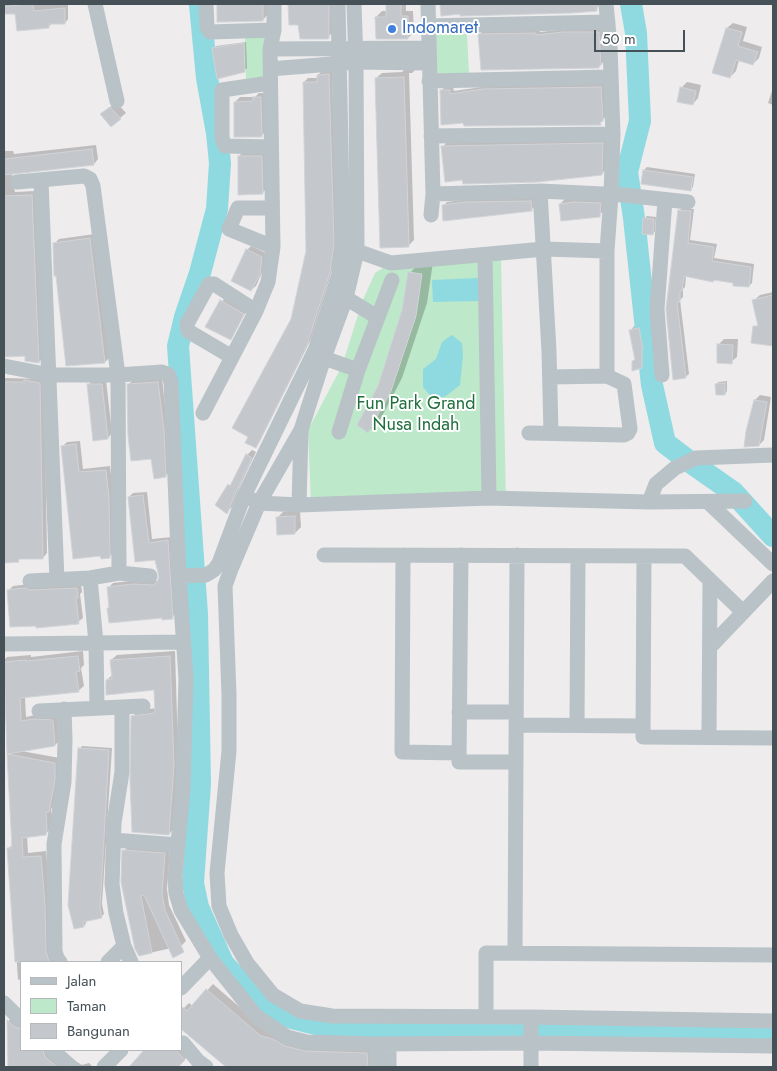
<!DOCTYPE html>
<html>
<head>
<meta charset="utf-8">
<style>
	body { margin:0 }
	#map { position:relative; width:777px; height:1071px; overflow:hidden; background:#eeecec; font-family:Jost,sans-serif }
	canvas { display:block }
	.frame { position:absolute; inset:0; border:5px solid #465157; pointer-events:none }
	.legend { position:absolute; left:20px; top:961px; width:162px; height:90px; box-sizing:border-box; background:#fff; border:1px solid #b5b9bc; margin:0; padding:6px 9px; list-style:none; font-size:15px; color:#465157 }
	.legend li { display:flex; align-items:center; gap:10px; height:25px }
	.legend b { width:25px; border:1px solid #b5b9bc }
	.scale { position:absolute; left:594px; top:30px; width:91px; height:22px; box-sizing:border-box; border:2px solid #465157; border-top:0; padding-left:6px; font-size:15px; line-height:18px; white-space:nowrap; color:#465157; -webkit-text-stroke:4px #fff; paint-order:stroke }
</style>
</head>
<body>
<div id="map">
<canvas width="777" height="1071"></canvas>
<div class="frame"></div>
<ul class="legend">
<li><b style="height:6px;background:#b8c2c7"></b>Jalan</li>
<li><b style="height:14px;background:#bde8c9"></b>Taman</li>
<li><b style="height:14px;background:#c4c7cb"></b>Bangunan</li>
</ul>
<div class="scale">50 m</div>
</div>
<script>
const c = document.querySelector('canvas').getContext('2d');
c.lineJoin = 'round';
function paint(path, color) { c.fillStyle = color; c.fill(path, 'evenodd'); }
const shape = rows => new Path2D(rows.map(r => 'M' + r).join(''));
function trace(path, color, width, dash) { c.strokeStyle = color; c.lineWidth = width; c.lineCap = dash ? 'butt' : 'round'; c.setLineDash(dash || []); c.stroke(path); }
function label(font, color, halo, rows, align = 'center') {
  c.font = font + ' Jost,sans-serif'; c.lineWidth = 4; c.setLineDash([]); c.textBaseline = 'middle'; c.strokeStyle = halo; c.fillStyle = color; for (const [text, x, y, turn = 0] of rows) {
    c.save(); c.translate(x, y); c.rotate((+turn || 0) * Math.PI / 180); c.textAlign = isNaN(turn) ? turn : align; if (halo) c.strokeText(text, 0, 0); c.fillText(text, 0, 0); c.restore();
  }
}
const green = shape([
	[434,34,467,34,469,73,433,74],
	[245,36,267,36,268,79,246,79],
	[501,258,506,503,311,504,308,430,342,366,362,302,375,273,391,263]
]);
const water = shape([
	[479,278,480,301,433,302,432,280],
	[452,335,462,343,463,356,460,385,446,396,434,400,423,387,423,369,436,359,442,342]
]);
const shadow = shape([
	[4,4,68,4,68,19,65,23,53,23,48,27,16,13,4,13],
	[219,4,267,4,267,15,263,20,219,21],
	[290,4,333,4,333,32,327,38,300,24,290,24],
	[387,4,406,4,406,11,413,11,414,32,408,38,376,17,382,11,387,11],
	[441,4,599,4,599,6,595,10,461,12,442,14],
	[733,23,747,27,743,41,762,47,759,58,753,64,739,60,736,71,730,77,727,28],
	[603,28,605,60,599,67,479,35,483,31,539,29,540,32,567,29],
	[246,42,247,68,244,71,213,49,216,46],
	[407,67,418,67,412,73,409,73,414,240,408,246,376,78,382,73,402,72],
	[332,70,337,240,333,267,311,339,259,443,255,447,292,319,307,251,304,82,308,78,318,78,318,75,322,71],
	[687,82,701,85,698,98,693,104,681,88],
	[605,83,606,116,600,124,465,125,441,91,445,87,453,87,454,91,488,86],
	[773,88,773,105,768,103],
	[259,93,266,93,266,131,261,136,235,102,240,97,255,97],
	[116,102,126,113,120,118,108,109],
	[606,140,605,170,602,174,443,147,446,143],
	[96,145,98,159,94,164,12,173,15,192,36,191,43,358,39,362,26,355,4,355,4,151,13,151,14,154],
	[244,151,267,152,267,188,262,193,239,156],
	[647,167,695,174,693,187,690,190,644,170],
	[534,197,535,206,531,210,443,206,447,202,470,199],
	[565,199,605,199,605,210,599,215,560,204],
	[682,208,694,209,690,240,717,244,714,258,754,264,752,283,749,286,734,282,686,276,685,287,683,289,683,297,680,300,689,374,685,377,674,378,679,211],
	[647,216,656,217,655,231,653,234,644,219],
	[95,234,110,357,105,362,67,364,54,244,59,239],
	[251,246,266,253,264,268,256,286,251,290,247,250],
	[421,261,433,262,427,303,402,378,380,420,368,432,379,386,404,310,410,273],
	[773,292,773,315,758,319,754,300,760,295],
	[225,297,247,310,234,334,230,338,207,327],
	[644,324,648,343,646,345,646,362,641,367,636,359,631,330,635,325],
	[724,339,738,339,737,357,731,362,718,345],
	[5,378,44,379,47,553,43,558,21,558,18,561,4,561],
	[162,378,167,425,169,472,165,476,152,457,129,384,133,380],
	[93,380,106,380,112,433,108,438,94,439,88,385],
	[727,381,727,391,725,394,716,384,719,382],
	[760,395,771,397,764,440,759,445,755,400],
	[80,441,83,469,110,466,113,493,113,553,109,557,62,447,67,442],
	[252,450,256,452,240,486,232,507,227,512,217,505,234,481,247,455],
	[147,492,152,539,172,537,176,613,172,617,108,608,111,606,109,587,113,583,138,580,159,581,161,576,156,558,136,560,129,497,133,493],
	[300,511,301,527,295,533,277,518,283,512],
	[30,584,81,584,82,592,80,594,83,618,78,622,9,590,13,586],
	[83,651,84,665,81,668,84,686,78,691,25,697,26,717,40,714,58,715,60,740,55,745,21,751,60,758,54,806,51,809,51,829,45,834,27,836,28,853,46,851,50,899,58,962,21,962,21,979,18,980,9,848,13,844,9,755,11,752,8,753,4,693,4,660,7,657,31,655,31,657],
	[175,651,179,782,174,828,169,834,133,716,138,711,156,708,155,689,107,680,113,674,111,660,117,655],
	[82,746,112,748,102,904,104,914,101,917,86,921,86,923,84,926,75,928,80,749],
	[129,846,170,849,167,889,169,905,186,941,181,946,140,955,124,851],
	[213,984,267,1031,372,1048,373,1067,228,1067,183,1029,181,1031,181,1011,189,1003,193,1006],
	[20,1009,21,1050,63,1050,77,1062,82,1065,89,1063,92,1066,10,1067,9,1020],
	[146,1050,181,1050,190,1054,177,1067,130,1067]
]);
const river = shape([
	[631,4,636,33,640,121,627,172,634,218,652,385,665,443,690,462,733,492,773,536],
	[200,5,207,78,217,133,220,163,217,209,200,273,185,317,178,346,197,614,200,784,193,883,198,907,223,963,262,1007,292,1018,328,1027,773,1028]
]);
const building = shape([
	[25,4,33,4,34,11,65,8,65,24,49,24,49,28,17,31,15,14,4,14,4,7,25,4],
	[217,4,263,4,263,21,217,22,217,4],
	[288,4,329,4,329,38,328,39,300,39,298,25,289,25,288,4],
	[386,4,401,4,401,16,408,16,408,39,376,39,375,17,386,17,386,4],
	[440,4,597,4,597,11,571,13,460,16,460,14,441,16,440,4],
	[726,28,742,32,738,46,758,52,753,65,736,60,730,78,712,73,726,28],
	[563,32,599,32,601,65,599,66,599,68,481,70,478,34,536,33,536,35,563,32],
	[244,43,245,72,217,79,212,48,244,43],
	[329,74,334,244,330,272,307,345,256,448,245,443,248,437,232,428,291,319,306,251,303,82,317,82,317,75,329,74],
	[404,77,409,247,380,248,375,78,404,77],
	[601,87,603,121,600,122,601,125,464,126,463,123,441,125,440,90,450,90,450,94,483,89,601,87],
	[680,87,696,91,693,105,677,102,680,87],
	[253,97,261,97,262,137,234,137,234,102,253,101,253,97],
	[110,107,121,119,111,127,100,114,110,107],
	[603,143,602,175,537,182,463,184,462,180,445,182,441,146,603,143],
	[92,149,94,165,4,175,4,159,92,149],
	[238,156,262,156,263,194,238,195,238,156],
	[643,170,693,177,691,191,641,184,643,170],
	[32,195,39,363,25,361,25,356,4,357,4,196,32,195],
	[531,201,532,211,443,221,442,205,465,202,531,201],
	[574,202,601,203,600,217,561,221,559,204,574,202],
	[678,210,691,211,688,243,714,247,712,261,751,267,749,287,733,286,733,283,714,280,713,282,684,276,682,291,680,291,680,302,677,302,686,378,673,380,666,309,678,210],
	[643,218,654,219,653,235,642,234,643,218],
	[90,238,105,363,66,366,56,276,54,276,53,243,90,238],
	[246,249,262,257,260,274,251,291,231,281,246,249],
	[408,272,422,274,416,316,391,391,368,433,357,425,378,386,402,310,408,272],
	[773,295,773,346,751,343,753,326,758,326,752,300,773,295],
	[220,300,244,314,231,340,205,327,220,300],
	[639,328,643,349,642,350,642,368,632,371,632,361,635,360,629,330,639,328],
	[717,344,733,345,732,364,717,363,717,344],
	[24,380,40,383,43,559,18,559,19,562,4,563,4,382,24,382,24,380],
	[158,382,164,430,166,477,154,479,151,459,131,461,128,436,127,384,158,382],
	[725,383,725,395,716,395,715,384,725,383],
	[87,384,102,384,108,439,93,441,87,384],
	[754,400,767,402,759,446,744,447,746,431,754,400],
	[76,444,79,472,106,470,109,498,110,558,101,559,100,556,73,559,61,446,76,444],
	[246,454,252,458,236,492,227,514,215,505,228,484,230,486,246,454],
	[143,495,149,543,168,540,173,619,162,620,162,618,109,623,107,608,109,608,107,587,133,584,153,585,157,582,159,577,155,560,135,562,128,497,143,495],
	[295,516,295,534,277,535,276,517,295,516],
	[25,588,30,590,77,588,78,598,76,598,79,624,36,628,36,626,10,627,7,590,25,588],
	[78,656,80,671,76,672,79,692,20,698,21,721,34,719,53,720,55,746,7,754,4,662,26,660,26,661,78,656],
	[170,656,174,765,169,835,132,832,130,781,131,716,155,713,154,690,106,695,106,680,112,679,110,660,170,656],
	[78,748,109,750,100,908,102,918,83,922,84,927,74,929,68,905,78,748],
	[7,754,55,763,55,780,49,812,46,812,47,827,46,835,22,838,23,857,41,856,45,905,46,951,49,962,15,962,7,848,12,848,7,754],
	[122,850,165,853,162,894,165,910,184,952,173,958,144,895,141,896,152,953,139,956,135,949,121,882,122,850],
	[206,989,261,1036,273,1039,285,1046,305,1051,367,1053,368,1067,226,1067,181,1029,181,1006,187,1011,206,989],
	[7,1020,15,1027,21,1029,21,1050,43,1050,45,1057,57,1067,8,1067,7,1020],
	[144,1050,176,1050,185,1060,178,1067,129,1067,144,1050]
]);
const minor = shape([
	[95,4,117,101],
	[206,4,207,27,210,32,274,30],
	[338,4,343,245,339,274,316,348,244,496,219,563,214,570,206,575,179,576,186,678,183,789,175,876,176,893,181,910,210,958,256,1016,287,1037,307,1042,376,1044,531,1043,773,1046],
	[354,4,356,62,357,251,346,298,324,358,301,430,259,503,231,569,225,586,229,695,229,751,217,873,219,906,231,935,247,963,273,995,300,1011,332,1016,531,1017,773,1021],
	[428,4,433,194,431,215],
	[428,26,608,22],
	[270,49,428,48],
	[270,69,356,62,428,63],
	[429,81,611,77],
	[270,83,222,90,222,138,225,146,271,147],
	[431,136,613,134],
	[41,181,57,580],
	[17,182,84,176,90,179,93,186,118,375,119,573],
	[540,191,549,351,551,433],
	[433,194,540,191,624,195,688,202],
	[272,208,238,208,229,229,273,247],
	[357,251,391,263,544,249,607,251],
	[485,255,489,498],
	[346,298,377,317],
	[232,357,188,331,187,324,209,284,214,284,256,311],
	[324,358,358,370],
	[4,366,50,375,118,375,162,372,168,374,171,382,179,576],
	[662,375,657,309,665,200],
	[550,377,607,376],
	[203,413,256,311,268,282,273,247,270,49,274,30,274,4],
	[339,432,358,370,392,280],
	[529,433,624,435,628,433,630,429,624,384,607,376,607,251,611,195,613,134,610,46,606,4],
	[253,500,259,503,299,505,489,498,649,502,745,501],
	[649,502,656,484,675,468,696,458,773,455],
	[708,502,773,564],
	[299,505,301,432],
	[324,555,685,556,743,612],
	[403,555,402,752,459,753],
	[461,555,459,762,516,762],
	[644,556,643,737,773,738],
	[90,578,96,643,97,708],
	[30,581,90,578,119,573,150,576],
	[4,644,182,642],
	[710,647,773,581],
	[122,707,122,772,114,823,112,884,116,913,124,946,131,962],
	[39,711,143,706],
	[459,712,516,712],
	[516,725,643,726],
	[577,725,578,556],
	[709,737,710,580],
	[113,840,178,845],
	[515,953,517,555],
	[60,962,57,958,55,951,54,844,64,782,65,739,64,709],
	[108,962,124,946],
	[181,988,210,958],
	[4,1003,21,1020],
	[486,1017,486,953,773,955],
	[183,1043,198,1061,206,1067],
	[376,1044,377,1067],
	[389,1044,389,1067],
	[52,1050,71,1067],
	[104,1067,121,1050],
	[531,1067,531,1017]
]);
const markers = [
	[392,29,5,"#3f7fe0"]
];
const shopNames = [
	["Indomaret",402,29]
];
const parkNames = [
	["Fun Park Grand",416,405],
	["Nusa Indah",416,426]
];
paint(green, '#bde8c9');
paint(water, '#8fdae1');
paint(shadow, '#0003');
trace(river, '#8fdae1', 22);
paint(building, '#c4c7cb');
trace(building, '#d0d3d7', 1);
trace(minor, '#b8c2c7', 15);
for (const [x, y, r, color] of markers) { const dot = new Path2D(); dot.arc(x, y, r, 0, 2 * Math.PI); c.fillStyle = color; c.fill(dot); trace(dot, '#fff', 2); }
label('18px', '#366cbe', '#fff', shopNames, 'left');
label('18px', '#206f3e', '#fff', parkNames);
</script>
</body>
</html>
